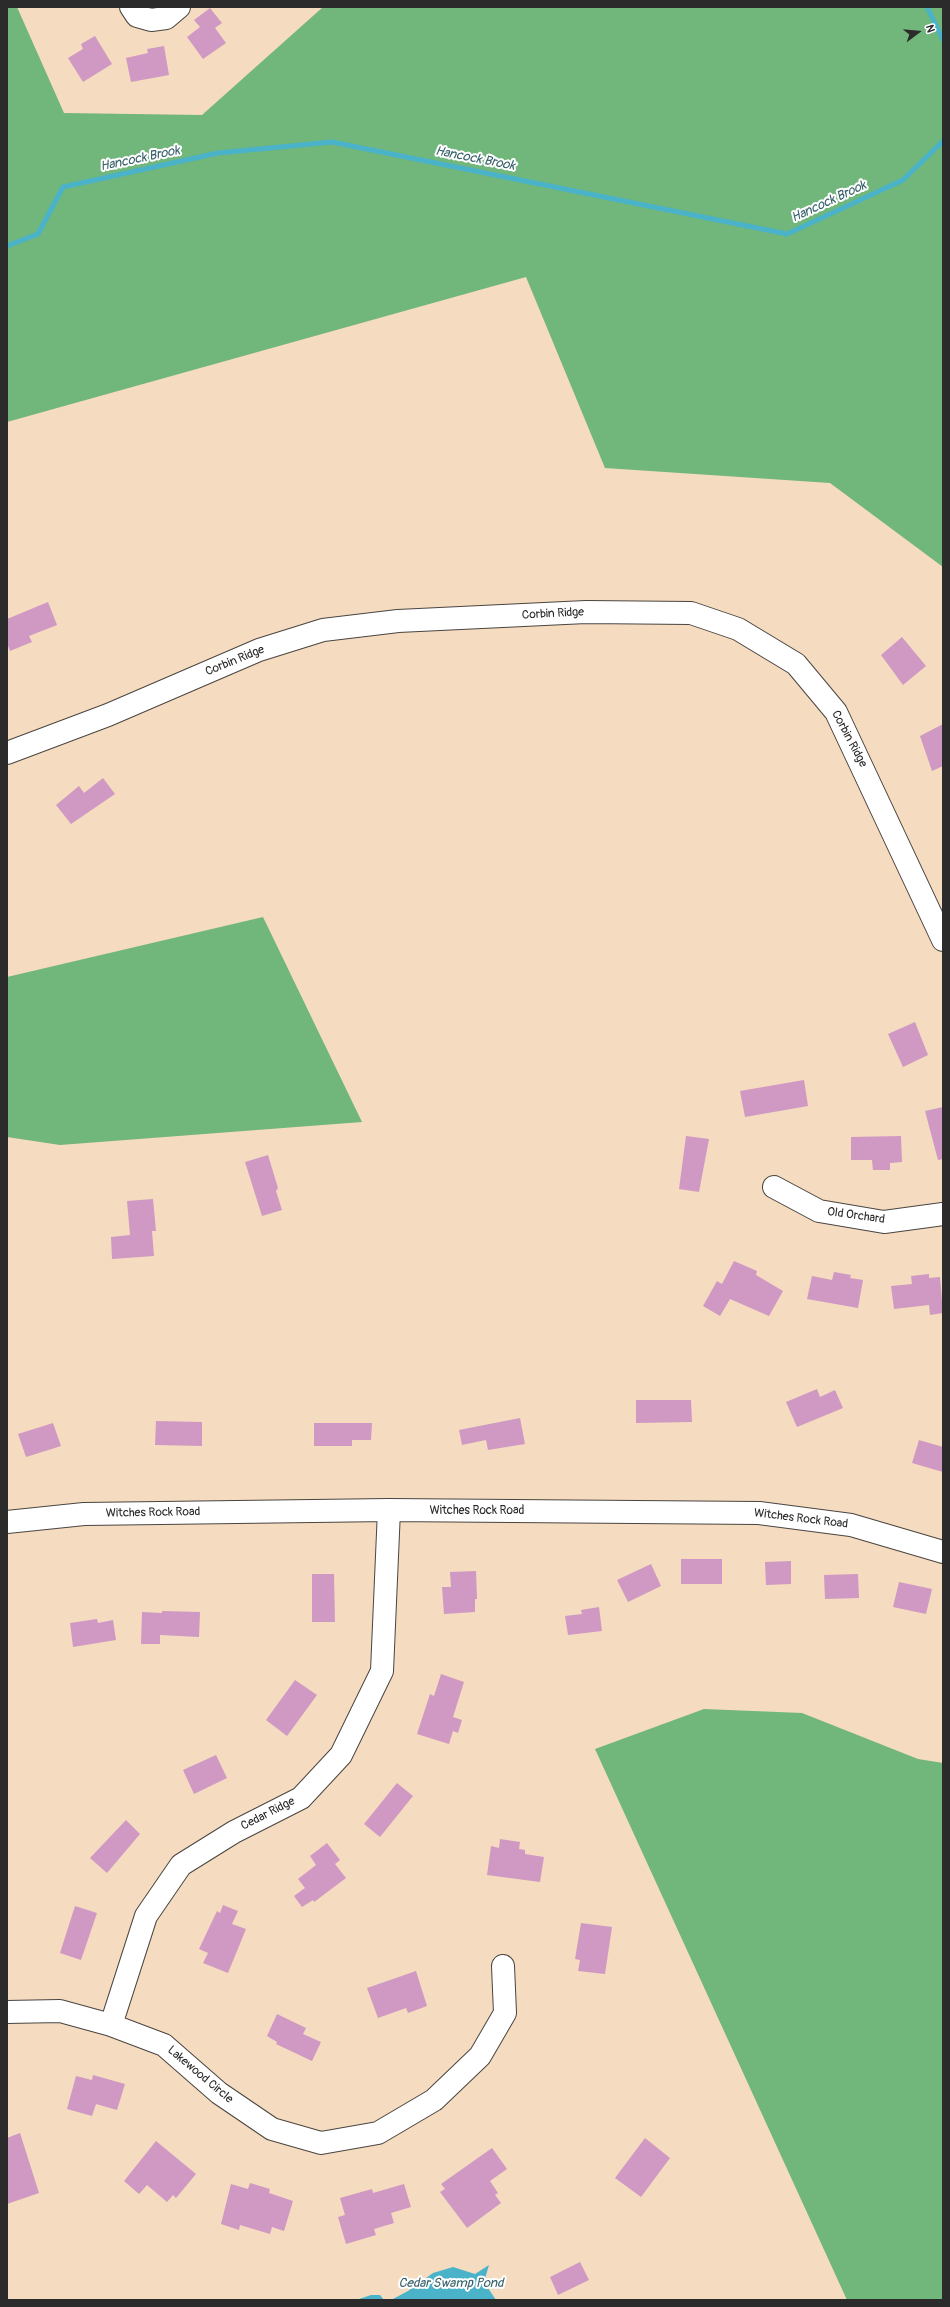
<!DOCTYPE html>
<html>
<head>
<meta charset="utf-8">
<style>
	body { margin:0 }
	#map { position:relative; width:950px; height:2307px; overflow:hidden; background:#f5dbbf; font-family:Pangolin,sans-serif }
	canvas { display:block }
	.frame { position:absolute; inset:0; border:8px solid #2b2b2b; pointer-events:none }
	.north { position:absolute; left:898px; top:12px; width:40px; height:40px; -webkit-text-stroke:3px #fff; paint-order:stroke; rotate:74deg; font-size:11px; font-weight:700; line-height:16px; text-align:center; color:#2b2b2b }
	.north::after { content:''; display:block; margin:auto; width:14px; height:18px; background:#2b2b2b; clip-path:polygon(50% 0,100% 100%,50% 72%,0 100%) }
</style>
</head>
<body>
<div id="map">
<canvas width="950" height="2307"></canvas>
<div class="frame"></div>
<div class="north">N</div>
</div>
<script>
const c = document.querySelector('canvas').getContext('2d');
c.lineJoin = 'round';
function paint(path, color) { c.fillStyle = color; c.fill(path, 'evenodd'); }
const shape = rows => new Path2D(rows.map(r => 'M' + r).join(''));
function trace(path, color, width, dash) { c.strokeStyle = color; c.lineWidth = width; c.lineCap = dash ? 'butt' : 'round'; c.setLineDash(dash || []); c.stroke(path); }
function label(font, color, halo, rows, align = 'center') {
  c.font = font + ' Pangolin,sans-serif'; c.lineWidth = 4; c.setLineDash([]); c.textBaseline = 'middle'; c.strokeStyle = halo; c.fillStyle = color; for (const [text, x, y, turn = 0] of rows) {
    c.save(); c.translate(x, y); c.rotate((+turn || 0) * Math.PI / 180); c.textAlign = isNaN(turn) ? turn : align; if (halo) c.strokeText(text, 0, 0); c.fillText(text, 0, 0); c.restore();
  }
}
const forest = shape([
	[7,7,17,7,64,113,202,115,323,7,943,7,943,567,830,483,605,468,526,277,7,422],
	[263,917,362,1122,60,1145,7,1137,7,977],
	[704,1709,802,1713,918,1759,943,1763,943,2300,847,2300,595,1749]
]);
const water = shape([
	[489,2265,484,2282,496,2300,391,2300,408,2291,433,2273,453,2267,475,2274],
	[371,2295,380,2295,384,2300,356,2300]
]);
const stream = shape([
	[927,7,943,40],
	[7,246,38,234,63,187,218,153,332,142,787,234,903,180,943,141]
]);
const building = shape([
	[210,8,222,23,215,28,226,43,203,59,187,37,200,27,194,20],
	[95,36,112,64,83,82,68,58,83,49,81,44],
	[164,46,169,75,131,82,126,58,148,53,147,49],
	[48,602,57,625,29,636,32,642,10,651,7,643,7,619],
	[902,637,926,666,903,685,881,655],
	[943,724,943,766,932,771,920,736],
	[103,778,115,794,71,824,56,805,79,786,84,793],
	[915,1022,928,1055,903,1067,888,1034],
	[804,1080,808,1106,745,1117,740,1091],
	[943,1107,943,1159,938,1160,925,1111],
	[686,1136,709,1139,699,1192,679,1189],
	[901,1136,902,1162,890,1163,890,1170,873,1170,872,1160,851,1160,851,1137],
	[268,1155,278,1188,276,1191,282,1210,262,1216,245,1162],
	[153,1199,156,1231,152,1231,154,1256,112,1259,111,1237,130,1235,127,1201],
	[734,1261,757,1271,756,1275,783,1291,769,1316,730,1299,720,1316,703,1306,717,1281,722,1284],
	[834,1272,851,1275,850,1278,863,1280,858,1308,807,1299,812,1276,832,1280],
	[929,1274,929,1278,940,1277,943,1313,930,1315,929,1305,894,1309,891,1286,912,1284,911,1276],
	[817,1389,820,1397,835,1390,843,1408,797,1427,786,1402],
	[636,1400,691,1400,692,1422,636,1423],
	[520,1418,525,1444,488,1450,486,1440,462,1445,459,1430],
	[156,1421,202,1422,202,1446,155,1445],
	[53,1423,61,1446,26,1457,18,1434],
	[314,1423,372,1423,371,1440,352,1440,352,1446,314,1446],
	[919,1440,943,1447,943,1472,912,1463],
	[681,1559,722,1559,722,1584,681,1584],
	[791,1561,791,1584,766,1585,765,1562],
	[651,1564,661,1586,628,1602,617,1580],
	[476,1571,477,1599,475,1599,475,1612,444,1614,442,1587,451,1587,450,1572],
	[312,1574,334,1574,335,1622,312,1622],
	[858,1574,859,1598,825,1599,824,1575],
	[899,1582,932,1589,926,1614,893,1607],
	[599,1607,602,1631,568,1635,565,1616,582,1614,581,1610],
	[162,1611,200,1612,199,1637,160,1635,160,1644,141,1644,142,1612,162,1613],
	[97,1619,98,1623,113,1620,116,1640,73,1647,70,1623],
	[441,1674,464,1682,453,1717,462,1720,458,1733,453,1731,449,1744,417,1734,430,1694,434,1696],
	[295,1680,317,1695,287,1736,266,1720],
	[216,1755,227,1778,194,1794,183,1770],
	[397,1783,413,1796,380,1837,364,1824],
	[126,1820,140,1834,107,1873,90,1858],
	[500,1839,520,1842,519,1849,525,1850,525,1854,544,1857,540,1882,487,1875,491,1846,499,1848],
	[327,1843,340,1860,335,1864,346,1878,314,1902,313,1900,302,1907,294,1896,305,1888,298,1879,316,1865,310,1856],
	[223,1905,238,1911,232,1924,246,1929,228,1973,203,1963,208,1953,199,1949,217,1911,220,1913],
	[75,1906,97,1913,81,1960,60,1953],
	[581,1923,612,1927,605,1974,578,1971,580,1960,575,1959],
	[416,1971,427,2006,408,2013,406,2008,378,2018,367,1988],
	[277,2014,306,2028,303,2034,321,2042,312,2061,276,2044,277,2042,267,2036],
	[93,2075,125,2084,117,2110,96,2104,92,2116,67,2109,76,2076,92,2080],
	[20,2133,39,2193,7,2204,7,2138],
	[645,2138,670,2158,641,2197,615,2178],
	[156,2141,196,2174,176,2198,173,2195,167,2202,147,2185,139,2194,124,2181],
	[492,2148,507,2169,490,2181,498,2193,495,2195,501,2203,467,2228,440,2192,445,2189,441,2184],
	[250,2183,270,2189,269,2193,293,2201,284,2231,272,2227,270,2234,240,2225,239,2230,221,2224,231,2184,248,2189],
	[404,2184,411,2207,391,2213,394,2223,374,2229,376,2235,346,2244,338,2217,345,2215,340,2198,372,2189,373,2193],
	[580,2262,589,2280,558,2295,550,2277]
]);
const minor = shape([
	[131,7,137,16,151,20,166,18,179,7],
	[7,753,108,715,259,650,323,630,398,621,586,612,691,613,738,629,796,664,836,712,943,940],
	[774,1187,819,1211,884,1222,943,1214],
	[7,1522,84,1514,389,1510,759,1513,851,1525,943,1552],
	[7,2012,60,2011,111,2025,164,2045,219,2093,272,2129,321,2143,378,2133,434,2100,480,2056,505,2013,503,1966],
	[111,2025,146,1916,181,1865,234,1832,301,1798,341,1755,382,1671,389,1510]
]);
const streetNames = [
	["Corbin Ridge",553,614,-3],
	["Corbin Ridge",235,661,-22],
	["Corbin Ridge",849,739,62],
	["Old Orchard",856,1216,8],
	["Witches Rock Road",477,1511],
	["Witches Rock Road",153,1513,-1],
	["Witches Rock Road",801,1519,7],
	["Cedar Ridge",268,1814,-27],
	["Lakewood Circle",200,2075,40]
];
const waterNames = [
	["Hancock Brook",140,159,-12],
	["Hancock Brook",475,159,11],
	["Hancock Brook",829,202,-25],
	["Cedar Swamp Pond",451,2284]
];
paint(forest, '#71b67a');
paint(water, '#4ab3c9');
trace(stream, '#4ab3c9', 5);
paint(building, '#cf99c3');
trace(minor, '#494541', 24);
trace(minor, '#fff', 22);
label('12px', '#2b2b2b', '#fff', streetNames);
label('italic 13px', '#37616a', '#fff', waterNames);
</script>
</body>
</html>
